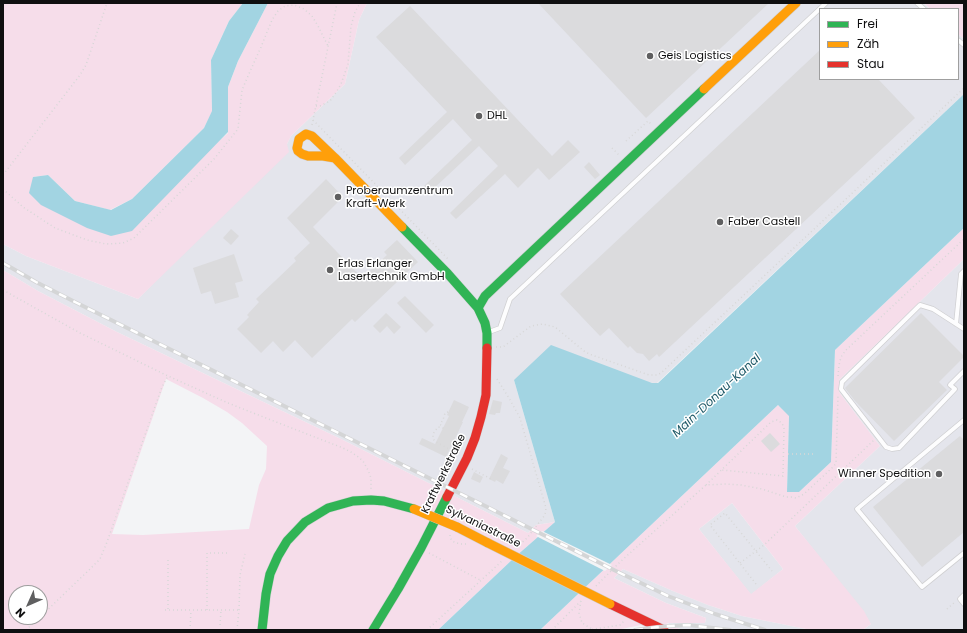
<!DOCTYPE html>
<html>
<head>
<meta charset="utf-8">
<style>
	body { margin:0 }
	#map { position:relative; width:967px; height:633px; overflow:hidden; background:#f3f4f6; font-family:Poppins,sans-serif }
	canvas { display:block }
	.frame { position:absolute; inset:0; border:4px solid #0f0f10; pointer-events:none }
	.legend { position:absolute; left:819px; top:8px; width:140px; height:72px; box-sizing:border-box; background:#fff; border:1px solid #9f9f9f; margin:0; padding:5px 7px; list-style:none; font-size:12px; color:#0f0f10 }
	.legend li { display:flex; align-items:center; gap:8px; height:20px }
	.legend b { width:20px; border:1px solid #9f9f9f }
	.north { position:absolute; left:8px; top:585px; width:40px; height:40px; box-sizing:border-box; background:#fff; border:1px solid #9f9f9f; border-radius:50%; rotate:225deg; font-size:11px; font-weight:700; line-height:16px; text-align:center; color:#0f0f10 }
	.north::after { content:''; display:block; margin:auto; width:14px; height:18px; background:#5f5f60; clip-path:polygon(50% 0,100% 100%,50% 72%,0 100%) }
</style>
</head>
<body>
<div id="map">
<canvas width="967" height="633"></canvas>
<div class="frame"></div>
<ul class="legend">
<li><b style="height:5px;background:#30b455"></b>Frei</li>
<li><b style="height:5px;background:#ff9f0a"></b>Zäh</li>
<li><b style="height:5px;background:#e5322d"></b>Stau</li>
</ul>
<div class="north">N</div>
</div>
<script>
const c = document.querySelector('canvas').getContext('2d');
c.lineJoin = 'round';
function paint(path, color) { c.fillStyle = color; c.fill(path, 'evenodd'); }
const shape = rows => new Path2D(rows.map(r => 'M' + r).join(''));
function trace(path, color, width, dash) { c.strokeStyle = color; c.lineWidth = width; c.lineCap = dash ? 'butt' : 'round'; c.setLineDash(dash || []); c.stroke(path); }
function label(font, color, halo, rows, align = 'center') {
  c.font = font + ' Poppins,sans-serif'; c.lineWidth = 3; c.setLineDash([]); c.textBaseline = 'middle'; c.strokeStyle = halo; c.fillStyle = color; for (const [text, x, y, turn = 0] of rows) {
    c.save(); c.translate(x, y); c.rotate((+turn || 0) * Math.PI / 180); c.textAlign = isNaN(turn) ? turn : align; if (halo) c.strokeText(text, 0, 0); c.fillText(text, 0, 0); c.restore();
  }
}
const built = shape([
	[367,3,923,3,930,9,820,9,820,79,958,79,958,34,964,39,964,94,657,383,514,380,555,522,536,525,528,533,341,439,117,332,38,291,3,270,3,244,26,256,138,299,287,144,291,136,345,84,359,20],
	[964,259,964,630,863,630,871,624,795,526,880,446,839,392,839,380],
	[732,503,783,569,751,595,699,529],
	[623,569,673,591,708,605,742,616,811,630,680,629,665,622,705,623,706,618,666,603,614,578]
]);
const green = shape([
	[3,3,243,3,229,21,211,60,212,112,204,128,132,199,110,210,75,201,48,175,33,177,111,236,228,133,228,87,238,61,268,3,367,3,359,20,345,84,291,136,287,144,289,152,138,299,26,256,3,244],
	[924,3,964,3,964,39,958,34,958,9,930,9],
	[964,228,964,259,839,380,839,392,880,446,795,526,864,611,871,624,863,630,811,630,742,616,708,605,673,591,623,569,614,578,666,603,706,618,705,623,666,623,680,629,695,630,653,630,641,625,617,630,540,630,778,405,789,415,787,492,799,492,831,462,835,350],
	[732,503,783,569,751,594,699,529],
	[3,270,38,291,117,332,341,439,528,533,536,525,555,522,515,557,438,630,3,630],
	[166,379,203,398,227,412,242,423,267,446,266,469,259,485,249,529,143,535,112,534],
	[16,593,40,593,40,617,16,617]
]);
const water = shape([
	[243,3,268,3,238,61,228,87,228,132,132,231,111,236,87,228,41,205,29,193,33,177,48,175,75,201,111,210,132,199,204,128,212,111,211,60,229,21],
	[964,94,964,228,835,350,831,462,799,492,787,492,789,416,778,405,540,630,438,630,515,557,555,522,514,380,551,345,652,383,658,383]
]);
const pier = shape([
	[542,531,612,565,605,571,536,536]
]);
const building = shape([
	[538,3,769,3,646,118],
	[410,6,552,156,568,140,580,152,549,180,538,168,518,188,505,174,456,219,450,213,498,166,479,146,430,192,424,186,472,140,453,119,405,165,399,158,447,112,376,37],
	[820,50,820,79,878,79,915,118,659,357,657,354,649,361,643,354,637,353,630,346,628,348,609,328,600,336,560,294],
	[589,162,600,175,595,179,584,167],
	[326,179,343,197,313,227,362,278,387,255,384,252,397,240,418,262,355,322,352,319,312,358,295,340,283,352,273,341,261,353,237,329,249,317,247,315,259,302,256,299,296,261,294,258,310,243,287,218],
	[231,229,239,236,231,245,223,238],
	[234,254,243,281,235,283,239,297,215,304,211,291,201,294,193,268],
	[405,296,434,325,426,333,397,303],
	[386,313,401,327,394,334,387,326,380,333,373,326],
	[921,313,964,356,964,357,939,382,947,390,894,441,855,401,845,388],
	[454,400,469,407,462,422,463,422,446,457,419,444,422,438,435,444,449,416,447,415],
	[493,400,502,402,500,413,496,413,495,415,489,414],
	[770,433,780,444,771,452,761,441],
	[960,436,964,440,964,532,922,567,873,507],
	[501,454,508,458,503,468,510,471,503,484,496,480,495,482,489,479],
	[474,472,483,477,480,483,471,479]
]);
const path = shape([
	[316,106,320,106,330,101,337,91,341,84,348,64,351,26,355,12,360,3],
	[313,120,448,259],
	[312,125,337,3],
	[626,141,648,121,652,125],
	[612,148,619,155],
	[3,175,80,75,86,65,107,3],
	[3,189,23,207,55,228,87,240,106,244,123,243,134,238,214,159,238,129,242,90,248,76,261,47,272,20,278,11,285,6,294,5,304,9,312,16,318,26,328,46],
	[3,290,80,333,168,376,228,403,271,420,343,448,351,452,357,456,363,461,368,470,371,478,371,490],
	[496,347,503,347,531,326,543,324,555,327,584,351,589,354,649,375,657,375,661,373,964,88],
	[838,376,839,365,841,357,846,350,964,239],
	[497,379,509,398,520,418,546,508,545,515,527,538,518,546],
	[448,412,445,413,443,420,440,424,443,428,438,427,433,434,433,439,436,442,458,454],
	[788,454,816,454],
	[472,469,493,480],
	[706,485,771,422,777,420,782,423,784,428,783,476,722,470],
	[450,535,450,538,454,542,460,544,467,544],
	[429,553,480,580],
	[168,560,168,610],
	[740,563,764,545,874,440],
	[756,584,710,525,725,513,772,571],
	[596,586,620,562,706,485,726,484,741,485,762,489,786,497,791,497,796,498,804,494,834,466,836,463,838,396],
	[581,601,579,613,582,623,592,629],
	[947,609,955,602],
	[165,610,239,610],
	[207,610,207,553,230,553],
	[40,617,89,570,100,559,107,542,162,387,168,376],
	[220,625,221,610],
	[26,630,40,617],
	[190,630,191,610],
	[237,630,239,610,240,575,245,554],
	[427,630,502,561],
	[552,630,582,600],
	[588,630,620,625,624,621]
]);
const lane = shape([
	[917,3,924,9],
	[958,40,964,45],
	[956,324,961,274,964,271],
	[964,329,933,309,920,305,842,382,841,389,886,447,892,449,899,448,955,389,950,385,964,371],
	[489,332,500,328,510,299,826,3],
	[964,420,857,509,922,587,964,553],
	[964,595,960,599,964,604]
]);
const fast = shape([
	[402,227,448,274,478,308,485,323,487,333,487,348],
	[478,308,485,296,704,89],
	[262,630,266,594,270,574,278,556,287,541,305,522,328,508,353,501,371,500,384,501,414,509],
	[373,630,398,589,421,548,447,497]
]);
const slow = shape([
	[704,89,796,3],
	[335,158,323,156,308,156,302,154,298,151,297,148,299,139,306,134,312,136,335,158,402,227],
	[457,527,488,543]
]);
const jam = shape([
	[447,497,467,458,475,438,481,417,486,395,487,348],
	[610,604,664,630]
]);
const rail = shape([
	[3,263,36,282,77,303,620,573,668,596,715,614,765,630],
	[635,630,657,627,688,625,730,630]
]);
const slowBridge = shape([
	[414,509,457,527],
	[488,543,610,604]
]);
const markers = [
	[650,56,4,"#5f5f60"],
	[479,116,4,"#5f5f60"],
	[338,197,4,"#5f5f60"],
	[720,222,4,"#5f5f60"],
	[330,270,4,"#5f5f60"],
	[939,474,4,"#5f5f60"]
];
const poiNames = [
	["Geis Logistics",658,56],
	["DHL",487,116],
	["Proberaumzentrum",346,191],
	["Kraft-Werk",346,204],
	["Faber Castell",728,222],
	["Erlas Erlanger",338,264],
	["Lasertechnik GmbH",338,277],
	["Winner Spedition",931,474,"right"]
];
const streetNames = [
	["Kraftwerkstraße",444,474,-64],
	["Sylvaniastraße",483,527,26]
];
const waterNames = [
	["Main-Donau-Kanal",717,396,-43]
];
paint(built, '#e4e5ec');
paint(green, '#f6ddea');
paint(water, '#a2d4e2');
paint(pier, '#f3f4f6');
paint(building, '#dbdbdd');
trace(lane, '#d0d0d2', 5.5);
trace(fast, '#d0d0d2', 10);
trace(slow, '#d0d0d2', 10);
trace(jam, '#d0d0d2', 10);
trace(path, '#d7d7d7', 1.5, [1, 3]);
trace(lane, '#fdfdfe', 4);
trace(fast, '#30b455', 9);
trace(slow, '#ff9f0a', 9);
trace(jam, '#e5322d', 9);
trace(rail, '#d4d5d6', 4);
trace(rail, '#fff', 2.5, [8]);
trace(slowBridge, '#d0d0d2', 10, []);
trace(slowBridge, '#ff9f0a', 9);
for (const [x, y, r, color] of markers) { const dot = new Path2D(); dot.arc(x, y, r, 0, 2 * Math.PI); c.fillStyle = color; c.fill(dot); trace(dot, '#fff', 1.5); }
label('11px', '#0f0f10', '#fff', poiNames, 'left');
label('11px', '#0f0f10', '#fff', streetNames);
label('italic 12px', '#1f5a68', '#fff', waterNames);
</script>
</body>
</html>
